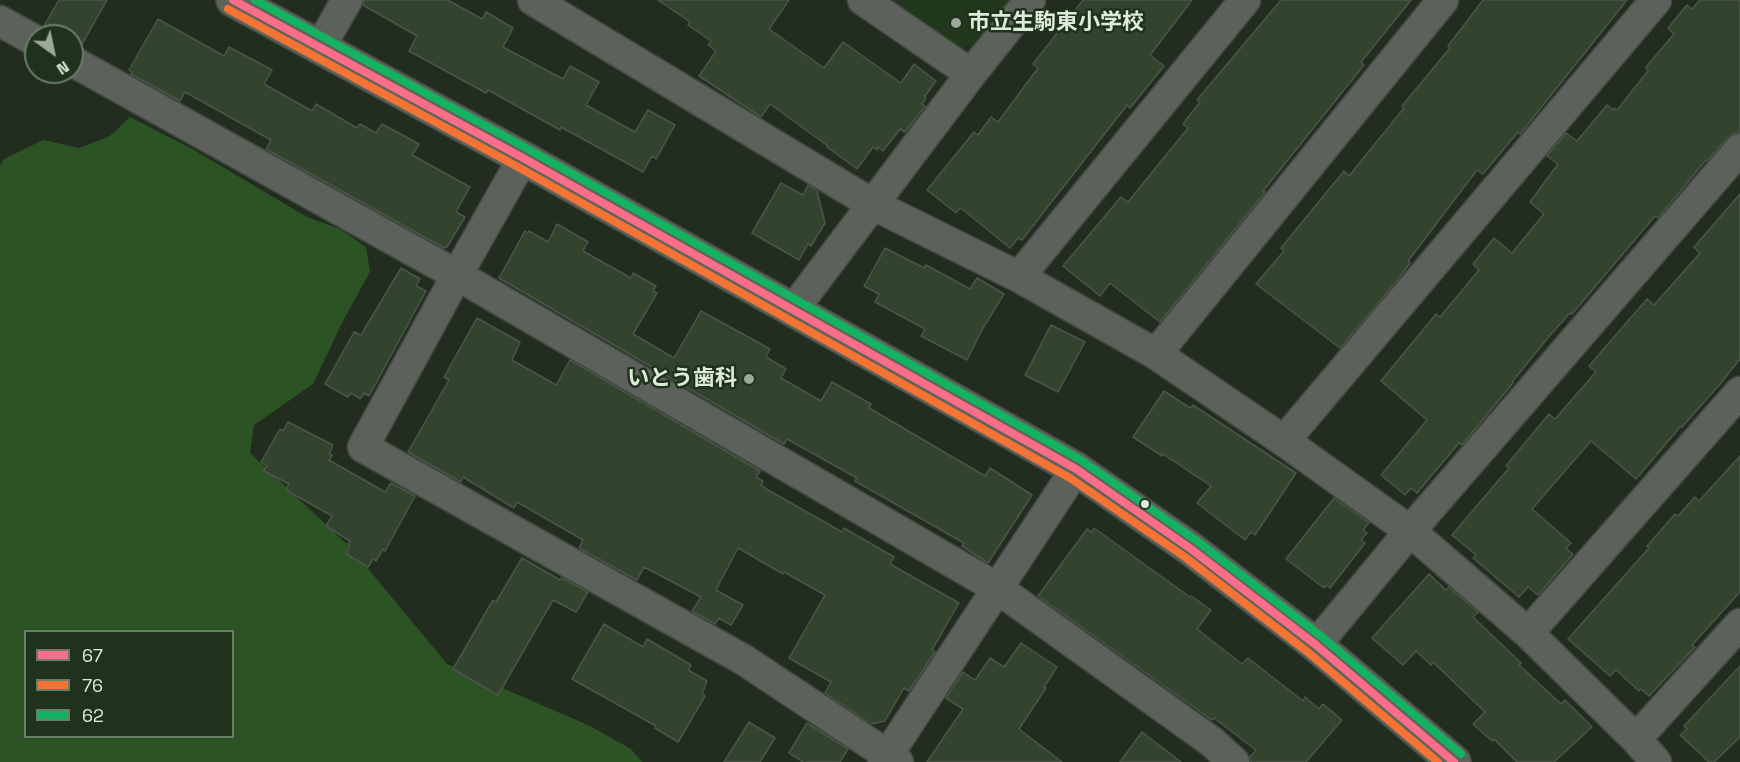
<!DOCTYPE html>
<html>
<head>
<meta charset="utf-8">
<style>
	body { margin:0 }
	#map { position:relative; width:1740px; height:762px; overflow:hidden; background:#222d20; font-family:"Space Grotesk",sans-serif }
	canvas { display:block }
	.legend { position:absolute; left:24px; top:630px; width:210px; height:108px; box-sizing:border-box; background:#1f321b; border:2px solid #6b7c68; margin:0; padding:8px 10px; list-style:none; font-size:18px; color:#deeadb }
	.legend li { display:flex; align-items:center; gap:12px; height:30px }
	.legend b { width:30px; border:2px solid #6b7c68 }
	.north { position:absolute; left:24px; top:24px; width:60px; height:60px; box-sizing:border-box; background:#1f321b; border:2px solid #6b7c68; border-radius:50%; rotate:147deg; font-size:16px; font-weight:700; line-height:24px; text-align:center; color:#deeadb }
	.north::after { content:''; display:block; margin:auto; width:21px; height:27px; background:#9ca89a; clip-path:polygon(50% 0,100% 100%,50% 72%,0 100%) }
</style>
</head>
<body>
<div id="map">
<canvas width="1740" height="762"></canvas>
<ul class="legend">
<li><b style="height:8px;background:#fb6d88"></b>67</li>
<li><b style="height:8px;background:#f57335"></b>76</li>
<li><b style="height:8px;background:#13b361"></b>62</li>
</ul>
<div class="north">N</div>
</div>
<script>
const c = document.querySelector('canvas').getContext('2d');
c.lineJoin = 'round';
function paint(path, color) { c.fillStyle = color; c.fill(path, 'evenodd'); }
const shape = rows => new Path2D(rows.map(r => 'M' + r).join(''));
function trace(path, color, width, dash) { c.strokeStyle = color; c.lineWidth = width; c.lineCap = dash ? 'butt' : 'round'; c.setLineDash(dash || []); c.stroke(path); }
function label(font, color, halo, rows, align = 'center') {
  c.font = font + ' "Space Grotesk","Noto Sans JP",sans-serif'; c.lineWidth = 5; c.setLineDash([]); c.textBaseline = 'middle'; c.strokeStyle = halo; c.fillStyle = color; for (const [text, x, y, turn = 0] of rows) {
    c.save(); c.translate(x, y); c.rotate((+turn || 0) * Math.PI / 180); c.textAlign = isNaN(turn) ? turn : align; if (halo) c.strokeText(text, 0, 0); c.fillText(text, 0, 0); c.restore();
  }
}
const built = shape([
	[886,0,1010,0,975,46,957,48]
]);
const green = shape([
	[130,117,194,150,307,217,340,229,366,247,370,272,343,321,313,384,254,425,250,453,352,549,447,664,590,726,631,749,642,762,0,762,0,166,4,159,43,140,79,148,110,136],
	[26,632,232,632,232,736,26,736]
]);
const building = shape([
	[59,0,107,0,81,46,72,42,72,36,61,36,44,26,59,0],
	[364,0,448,0,482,19,486,12,513,28,503,47,563,79,570,66,599,82,586,105,635,132,648,110,675,125,656,159,652,156,643,172,561,127,560,130,488,90,486,93,409,51,417,36,363,5,364,0],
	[658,0,789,0,769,29,824,68,843,42,901,83,914,64,936,81,925,96,926,98,922,104,925,106,905,132,900,129,883,151,878,147,877,150,873,147,857,169,827,147,828,146,770,104,761,117,699,76,716,51,708,45,711,41,688,25,690,22,658,0],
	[1083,0,1192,0,1150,55,1164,66,1130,108,1127,105,1022,240,1018,238,1010,248,967,213,960,208,956,213,927,190,974,132,978,135,991,117,998,122,1038,68,1033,64,1083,0],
	[1281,0,1411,0,1361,62,1364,65,1263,191,1265,192,1160,322,1110,283,1100,296,1063,266,1121,197,1128,202,1188,128,1183,124,1200,102,1197,100,1281,0],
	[1483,0,1627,0,1520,134,1518,132,1483,174,1477,170,1408,261,1410,263,1396,282,1340,348,1256,284,1284,251,1281,248,1344,171,1349,176,1404,108,1402,106,1450,48,1448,46,1483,0],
	[1700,0,1740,0,1740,132,1734,133,1727,138,1707,161,1706,160,1658,218,1655,216,1572,314,1570,313,1551,334,1512,382,1513,383,1462,445,1459,443,1417,493,1411,488,1405,495,1381,475,1427,420,1381,381,1436,314,1440,317,1479,270,1473,264,1494,238,1512,253,1544,214,1530,202,1558,164,1547,156,1566,133,1577,141,1607,105,1613,110,1614,108,1617,110,1648,71,1646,67,1674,34,1668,28,1687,5,1692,9,1700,0],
	[158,19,224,56,229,47,272,70,264,84,312,111,316,104,357,128,360,124,376,133,382,124,419,144,412,155,470,187,456,212,465,217,447,247,444,248,266,149,271,140,185,92,180,101,131,74,132,72,129,70,158,19],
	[781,183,803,195,808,185,817,191,825,223,811,246,808,244,799,260,752,233,781,183],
	[1740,194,1740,359,1721,383,1682,427,1681,426,1636,479,1591,441,1532,509,1571,543,1566,548,1573,554,1538,595,1528,587,1519,597,1473,558,1476,555,1452,535,1509,468,1506,466,1549,414,1555,419,1596,372,1589,366,1647,299,1654,305,1700,253,1694,247,1740,194],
	[557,224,588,242,583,251,631,278,633,273,656,286,653,291,657,293,633,334,674,358,701,311,770,349,766,357,786,369,781,378,821,401,832,382,871,404,869,408,985,476,990,468,1032,495,988,563,962,546,964,543,855,481,857,478,787,439,784,444,499,278,525,231,528,233,529,231,548,242,557,224],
	[885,248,924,268,926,265,970,289,977,278,1004,294,983,328,967,360,921,336,925,329,875,302,879,294,864,286,885,248],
	[401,268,420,279,416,286,426,291,369,396,364,393,360,399,351,393,348,397,325,384,354,332,361,335,401,268],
	[477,318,520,342,512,360,556,385,570,360,760,471,756,477,763,481,761,485,768,490,842,532,844,528,894,557,890,564,959,603,932,650,935,652,909,691,904,688,885,721,871,724,825,693,831,682,789,658,825,595,784,572,783,574,738,548,716,590,743,605,731,625,719,618,715,624,692,611,701,597,644,567,637,580,579,548,583,540,517,502,514,508,463,477,461,482,408,452,449,380,444,377,477,318],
	[1051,325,1085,342,1058,392,1025,375,1051,325],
	[1164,391,1190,408,1193,405,1296,473,1255,535,1251,532,1245,540,1197,503,1211,486,1163,454,1162,456,1133,437,1164,391],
	[288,422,333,445,329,454,332,455,329,460,385,492,391,483,415,496,385,551,383,549,376,561,373,559,368,567,346,554,350,546,348,544,350,541,326,526,332,516,286,490,289,484,264,471,267,466,261,462,280,429,283,431,288,422],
	[1740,456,1740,592,1692,645,1695,647,1649,696,1641,689,1639,691,1616,670,1610,676,1568,639,1649,548,1647,546,1675,514,1678,516,1695,497,1699,501,1740,456],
	[1334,498,1369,523,1363,530,1367,533,1361,540,1365,543,1330,588,1326,585,1324,588,1286,559,1334,498],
	[1094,528,1190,597,1191,596,1211,610,1197,629,1242,664,1248,658,1303,701,1305,697,1319,709,1323,704,1342,720,1306,762,1251,762,1250,757,1256,750,1214,718,1212,720,1038,596,1087,529,1092,532,1094,528],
	[522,558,560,580,562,578,588,592,576,612,553,600,498,695,453,669,493,600,496,602,522,558],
	[1429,574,1446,590,1449,587,1478,612,1473,617,1521,663,1519,665,1561,704,1565,700,1592,727,1554,762,1517,762,1494,739,1492,741,1473,724,1485,712,1433,662,1431,665,1416,651,1403,665,1372,638,1429,574],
	[604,624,643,647,647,639,691,665,688,670,707,681,702,694,705,696,678,742,655,728,656,726,572,679,604,624],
	[1021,643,1057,667,1044,687,1046,688,1019,729,1062,762,927,762,963,709,946,698,963,672,975,680,990,658,1004,667,1021,643],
	[1740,666,1740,737,1714,762,1709,762,1680,735,1687,729,1684,726,1740,666],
	[749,722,775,738,760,762,724,762,749,722],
	[807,723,848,749,840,762,803,762,789,753,807,723],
	[1142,732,1181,762,1120,762,1142,732]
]);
const street = shape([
	[533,0,874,205,1019,277,1156,354,1284,441,1410,531,1528,633,1636,739,1656,762],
	[863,0,971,74],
	[0,21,36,41],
	[320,47,347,0],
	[72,61,457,275,997,588,1212,742,1234,762],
	[523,158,457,275,363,447,744,660,898,762],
	[1019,277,1245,0],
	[793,310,971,74,1030,0],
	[1156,354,1443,0],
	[1284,441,1656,0],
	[1528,633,1740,392],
	[1316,645,1410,531,1740,149],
	[1636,739,1740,624],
	[883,762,1076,469]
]);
const secondary = shape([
	[233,0,523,158,1076,469,1191,549,1316,645,1454,762]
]);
const bus1 = shape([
	[233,0,523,158,1076,469,1191,549,1316,645,1454,762]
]);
const bus2 = shape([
	[228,9,518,167,1070,478,1185,557,1309,653,1438,762]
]);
const bus3 = shape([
	[255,0,528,149,1081,460,1197,541,1322,637,1461,754]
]);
const markers = [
	[956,23,6,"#9ca89a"],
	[749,379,6,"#9ca89a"],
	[1145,504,5,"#deeadb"]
];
const poiNames = [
	["市立生駒東小学校",968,23],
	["いとう歯科",737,379,"right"]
];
paint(built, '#22381d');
paint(green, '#2c5323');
paint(building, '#32432e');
trace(building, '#4c554a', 1.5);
trace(street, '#414a3f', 33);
trace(secondary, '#414a3f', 36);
trace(street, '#5c615c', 30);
trace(secondary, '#5e645c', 33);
trace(bus1, '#fb6d88', 8);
trace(bus2, '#f57335', 8);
trace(bus3, '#13b361', 8);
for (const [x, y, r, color] of markers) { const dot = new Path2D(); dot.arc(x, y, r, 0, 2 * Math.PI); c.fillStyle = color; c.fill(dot); trace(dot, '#1f321b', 2); }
label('bold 22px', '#deeadb', '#1f321b', poiNames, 'left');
</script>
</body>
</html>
